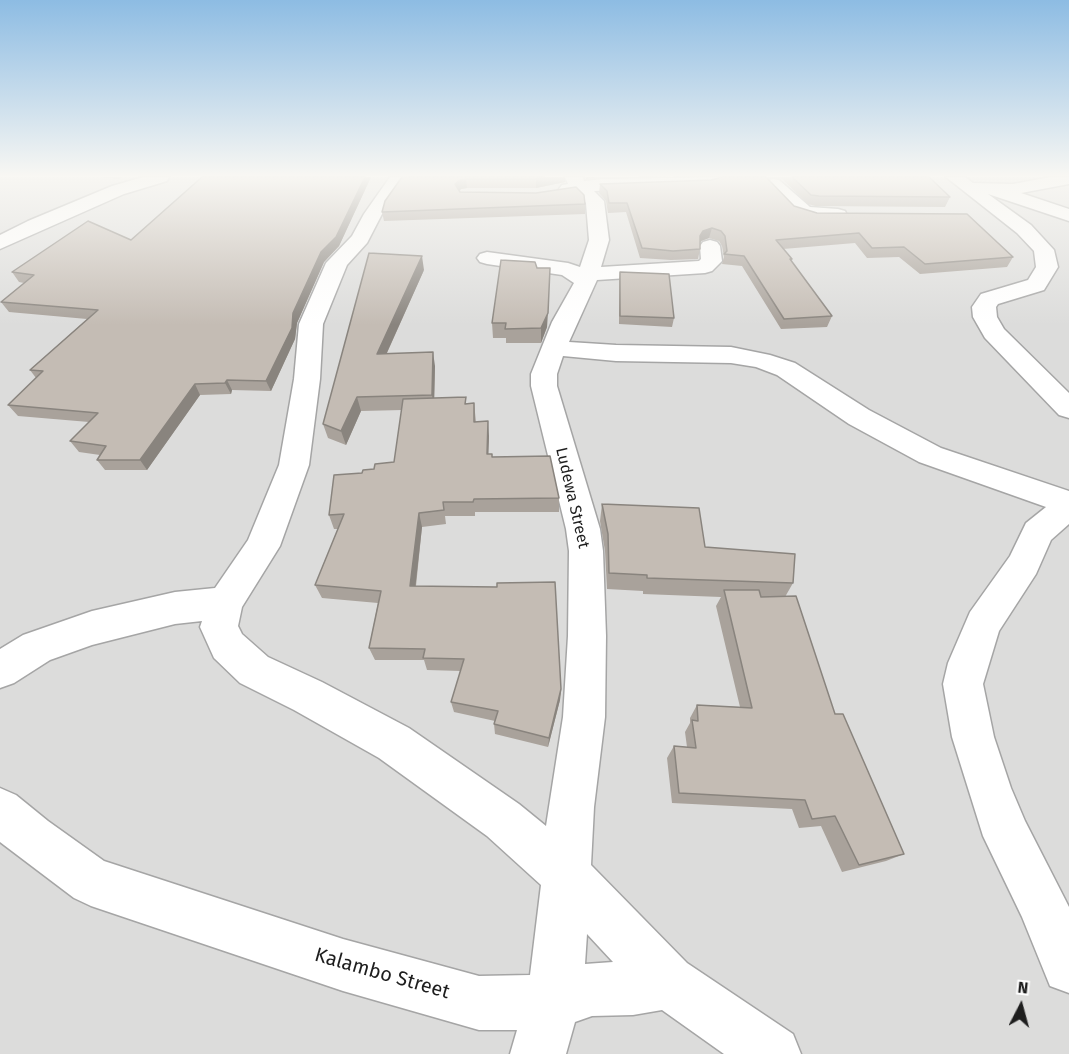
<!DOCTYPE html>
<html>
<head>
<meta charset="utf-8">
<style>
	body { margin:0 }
	#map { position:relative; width:1069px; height:1054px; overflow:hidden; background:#efede5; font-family:"Fira Sans",sans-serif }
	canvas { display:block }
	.north { position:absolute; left:991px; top:976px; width:60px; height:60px; -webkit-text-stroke:4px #fff; paint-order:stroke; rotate:6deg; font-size:16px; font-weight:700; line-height:24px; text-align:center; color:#1e1e1e }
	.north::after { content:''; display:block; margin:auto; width:21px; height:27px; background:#1e1e1e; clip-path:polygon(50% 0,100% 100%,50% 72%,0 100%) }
</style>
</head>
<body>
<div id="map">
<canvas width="1069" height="1054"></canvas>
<div class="north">N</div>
</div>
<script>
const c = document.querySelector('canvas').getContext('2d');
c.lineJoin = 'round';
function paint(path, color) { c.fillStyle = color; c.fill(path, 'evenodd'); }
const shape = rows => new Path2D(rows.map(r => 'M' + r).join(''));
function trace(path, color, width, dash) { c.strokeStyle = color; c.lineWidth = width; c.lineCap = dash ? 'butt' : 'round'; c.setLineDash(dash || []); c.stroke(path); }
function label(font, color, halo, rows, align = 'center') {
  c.font = font + ' "Fira Sans",sans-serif'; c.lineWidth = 4.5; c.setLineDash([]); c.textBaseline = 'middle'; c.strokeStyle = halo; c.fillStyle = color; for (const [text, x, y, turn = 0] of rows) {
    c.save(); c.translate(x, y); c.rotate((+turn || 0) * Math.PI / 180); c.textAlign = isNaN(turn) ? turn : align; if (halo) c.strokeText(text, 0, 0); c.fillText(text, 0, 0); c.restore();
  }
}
const residential = shape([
	[0,177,1069,177,1069,1054,0,1054]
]);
const minor = shape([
	[143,177,169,177,167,181,124,194,0,249,0,235,28,221,112,186,143,177],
	[390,177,407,177,382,214,367,243,347,265,323,324,320,379,309,465,280,546,242,607,238,626,242,634,268,657,322,682,409,728,519,804,546,826,563,717,568,636,569,551,566,529,531,386,531,374,552,322,574,283,562,275,487,264,480,262,477,258,480,254,487,252,568,263,580,267,589,240,586,203,576,193,562,193,559,189,562,185,568,184,565,177,583,177,584,181,603,179,721,177,715,186,709,187,594,191,604,201,609,240,601,267,699,261,701,259,700,246,703,242,710,240,717,242,720,246,722,261,712,271,705,273,597,280,569,342,616,345,731,347,770,355,795,363,869,410,941,448,1069,491,1069,524,1051,540,1036,574,999,631,983,684,994,737,1011,788,1025,821,1069,907,1069,993,1050,986,1022,917,983,836,952,737,943,684,948,663,970,612,1010,556,1026,523,1046,507,919,462,849,424,777,375,756,367,731,363,616,361,563,356,557,374,557,386,600,529,603,551,606,636,605,717,594,807,591,865,687,963,793,1034,801,1054,724,1054,662,1010,633,1015,592,1016,575,1022,566,1054,510,1054,517,1030,479,1030,343,991,91,906,74,898,0,842,0,788,16,795,48,821,104,861,343,939,479,976,530,975,541,885,487,836,379,758,294,710,240,683,214,658,200,627,202,621,175,624,92,645,50,660,14,683,0,688,0,649,23,635,92,611,175,592,215,588,248,540,279,465,294,379,299,324,326,263,352,236,364,214,390,177],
	[587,934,613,962,585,964,587,934],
	[946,177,965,177,973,183,1013,184,1051,177,1069,177,1069,184,1021,193,1069,209,1069,221,988,194,1031,225,1054,250,1058,267,1044,290,998,304,996,307,997,317,1004,329,1069,393,1069,418,1059,415,985,338,973,317,972,307,981,294,1028,280,1036,267,1034,251,1017,233,946,177],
	[773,179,779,180,810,207,838,209,845,211,847,215,845,219,838,221,798,216,764,184,767,180,773,179]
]);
const wall = shape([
	[102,177,123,177,118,179],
	[202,177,371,177,339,246,324,262,297,323,295,339,271,391,232,390,231,394,200,395,147,470,105,470,97,460,100,455,79,452,70,441,89,422,18,416,8,405,36,378,30,370,87,319,9,312,1,302,24,283,19,282,12,272,131,240],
	[402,177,565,177,565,182,536,188,467,188,461,189,459,191,460,192,585,204,585,214,384,221,382,212],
	[719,177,929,177,950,197,945,207,815,206,808,204,781,178,767,178,794,206,817,213,1013,257,1007,267,920,274,899,257,867,258,855,243,783,249,792,259,791,261,832,316,827,327,781,329,742,266,722,264,724,257,722,246,719,241,709,238,701,241,700,243,700,249,698,259,671,260,640,258,626,212,608,213,606,201,599,193,600,184,711,180,719,178],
	[537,268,550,268,547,327,541,343,506,343,506,338,493,338,492,323],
	[424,270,387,353,435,366,434,398,467,404,474,403,476,422,489,436,488,454,559,498,559,512,475,512,475,516,445,516,446,524,422,527,416,586,561,689,560,700,548,747,495,734,494,724,495,721,454,712,451,702,461,671,427,670,424,660,375,660,369,648,378,603,322,598,315,585,338,529,334,529,329,515,362,473,394,462,402,410,361,411,346,445,328,438,323,424],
	[620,272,674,318,672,327,619,324,619,281],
	[602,504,793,583,785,597,835,714,904,854,886,861,842,872,821,826,799,828,792,809,672,803,667,758,674,746,687,747,685,732,690,723,690,718,697,705,740,707,716,606,721,597,643,594,643,591,607,589,605,551,600,521]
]);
const shadedWall = shape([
	[365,177,371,177,339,246,324,262,297,323,295,339,271,391,266,381,293,313,321,252],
	[544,177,565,177,565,182,536,188,536,179],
	[586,177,601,177,586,179],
	[466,179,467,188,461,189,456,194,455,184,460,180],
	[712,228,709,238,701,241,698,246,700,236,703,231],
	[422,256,424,270,380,368,377,354],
	[550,268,547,327,541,343,541,328],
	[433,352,435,366,434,409,432,395],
	[227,380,232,390,231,394,225,383],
	[195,384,200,395,147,470,140,460],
	[357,397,361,411,346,445,341,431],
	[488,421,489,436,488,468,487,454],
	[419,513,422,527,414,599,410,586],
	[561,689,560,700,548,747,549,738]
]);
const building = shape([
	[202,177,365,177,336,237,321,252,293,313,292,328,266,381,227,380,225,383,195,384,140,460,97,460,106,446,70,441,98,413,8,405,43,371,30,370,98,310,1,302,34,275,12,272,88,221,131,240,202,177],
	[402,177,544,177,536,179,466,179,460,180,455,184,460,192,536,193,576,187,584,195,585,204,382,212,385,201,402,177],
	[719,177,766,177,794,206,817,213,967,214,1013,257,925,264,904,247,872,248,859,233,776,240,792,259,790,259,832,316,784,319,744,256,724,254,727,251,725,236,721,231,712,228,703,231,700,236,700,249,673,251,642,248,627,203,609,203,607,191,600,184,711,180,719,178,719,177],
	[792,177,929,177,950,197,819,196,811,195,792,177],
	[369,253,422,256,377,354,433,352,432,395,357,397,341,431,323,424,369,253],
	[501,260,535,262,537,268,550,268,548,313,541,328,505,329,506,323,492,323,501,260],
	[620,272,669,274,674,318,620,316,620,272],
	[466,397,465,404,474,403,474,422,488,421,487,454,492,454,492,457,550,456,559,498,474,499,473,502,443,502,444,510,419,513,410,586,497,587,497,583,555,582,561,689,549,738,494,724,498,711,451,702,464,659,423,658,425,649,369,648,381,591,315,585,344,514,329,515,334,475,362,473,363,470,374,469,375,464,394,462,403,399,466,397],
	[602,504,699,508,705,547,795,554,793,583,647,578,647,575,609,573,608,534,602,504],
	[724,590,759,590,761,597,796,596,835,714,843,714,904,854,859,865,835,816,812,819,805,800,679,793,674,746,696,748,692,720,698,721,697,705,752,708,724,590]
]);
const streetNames = [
	["Ludewa Street",572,498,77]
];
const nearStreetnames = [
	["Kalambo Street",382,974,16]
];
paint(residential, '#dcdcdb');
trace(minor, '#a5a5a5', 3);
paint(minor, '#fff');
paint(wall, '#a9a29b');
paint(shadedWall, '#89847e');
paint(building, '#c4bcb4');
trace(building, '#89847e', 1.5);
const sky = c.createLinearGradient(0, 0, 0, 325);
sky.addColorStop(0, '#8dbce3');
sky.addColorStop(0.54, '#f8f7f3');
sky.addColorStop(1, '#f8f7f300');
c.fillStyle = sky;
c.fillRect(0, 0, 1069, 325);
label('16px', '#1e1e1e', '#fff', streetNames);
label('20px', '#1e1e1e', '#fff', nearStreetnames);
</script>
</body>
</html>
